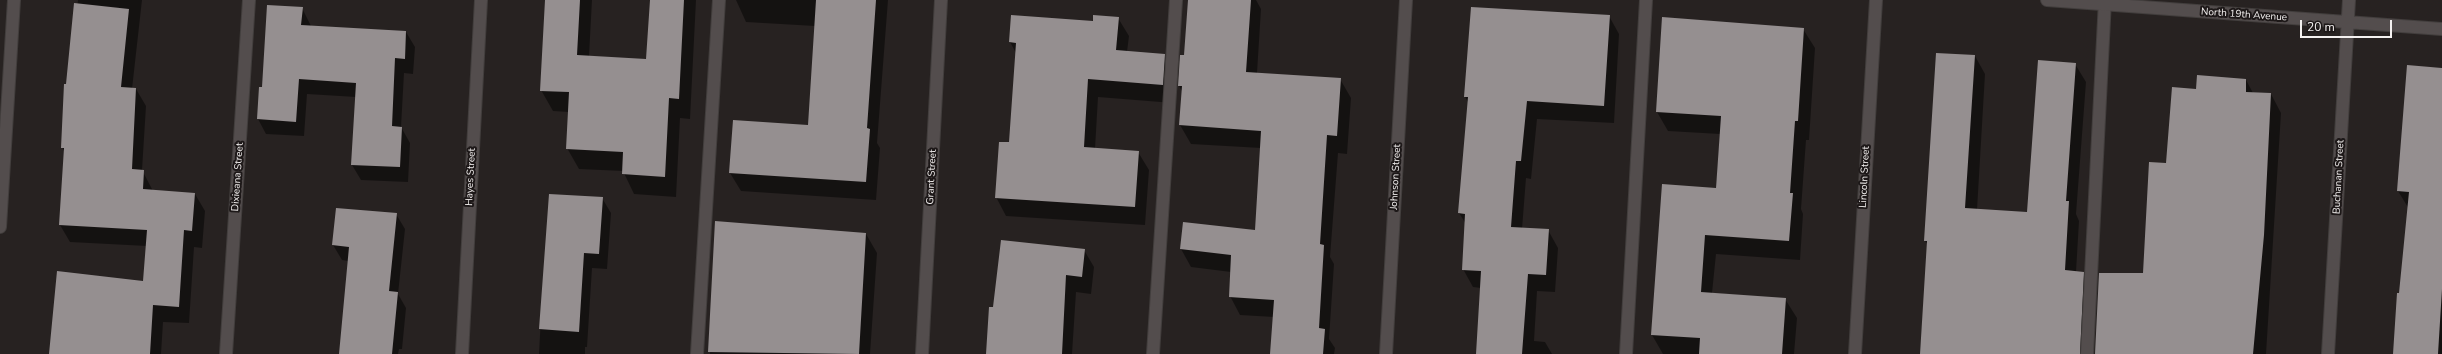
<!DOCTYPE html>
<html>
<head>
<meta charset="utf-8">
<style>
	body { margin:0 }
	#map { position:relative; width:2442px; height:354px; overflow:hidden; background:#272221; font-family:"Nunito Sans",sans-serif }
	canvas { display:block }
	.scale { position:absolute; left:2300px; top:20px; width:92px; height:18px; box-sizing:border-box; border:2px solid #f4f1f0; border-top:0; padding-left:5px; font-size:12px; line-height:14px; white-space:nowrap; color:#f4f1f0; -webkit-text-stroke:3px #1d1818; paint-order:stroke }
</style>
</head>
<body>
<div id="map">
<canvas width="2442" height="354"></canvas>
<div class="scale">20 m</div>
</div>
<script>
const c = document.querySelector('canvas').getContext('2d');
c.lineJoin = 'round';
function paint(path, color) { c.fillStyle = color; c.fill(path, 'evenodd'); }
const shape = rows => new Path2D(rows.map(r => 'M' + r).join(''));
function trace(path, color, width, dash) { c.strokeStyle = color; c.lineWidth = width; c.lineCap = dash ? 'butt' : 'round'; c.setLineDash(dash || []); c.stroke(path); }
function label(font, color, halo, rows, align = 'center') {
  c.font = font + ' "Nunito Sans",sans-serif'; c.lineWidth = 4; c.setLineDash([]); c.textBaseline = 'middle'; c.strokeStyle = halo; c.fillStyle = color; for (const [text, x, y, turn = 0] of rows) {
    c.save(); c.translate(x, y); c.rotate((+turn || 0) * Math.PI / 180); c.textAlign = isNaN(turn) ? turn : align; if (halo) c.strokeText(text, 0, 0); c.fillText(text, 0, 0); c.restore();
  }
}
const shadow = shape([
	[78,0,142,0,132,89,136,89,146,106,142,170,153,191,195,194,205,211,202,248,194,247,189,323,163,322,161,354,50,354,58,272,144,282,147,246,70,242,60,225,65,153,62,147],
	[546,0,592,0,589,56,647,60,651,0,696,0,690,119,680,118,676,197,634,194,623,171,579,169,567,148,569,112,553,111,541,90],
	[736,0,888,0,877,143,880,148,876,200,741,191,730,173,809,126,815,26,746,22],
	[1189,0,1256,0,1261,9,1257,73,1340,79,1351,98,1347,154,1338,153,1330,257,1334,264,1329,339,1335,348,1334,354,1271,354,1274,317,1240,315,1230,296,1231,272,1191,267,1181,249,1256,231,1261,148,1191,144,1180,125,1182,91,1179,86,1185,57],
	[302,8,311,26,406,32,415,47,413,74,404,73,401,127,410,143,408,182,361,180,352,165,356,97,307,94,304,136,266,134,258,119,263,88],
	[1012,16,1094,22,1118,18,1129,36,1127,52,1164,55,1175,73,1173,103,1098,97,1095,149,1138,152,1149,170,1145,225,1006,216,996,197,1010,143,1016,53,1010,42],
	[1609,16,1619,34,1614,123,1537,119,1531,179,1526,178,1522,229,1548,230,1558,248,1555,292,1537,291,1534,341,1545,342,1552,354,1477,354,1481,288,1473,287,1463,269,1466,224,1459,213,1468,102,1465,97],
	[1803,29,1815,48,1809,140,1806,140,1801,209,1803,214,1800,260,1716,254,1712,293,1785,299,1797,318,1794,354,1663,354,1652,335,1716,189,1720,134,1668,131,1657,112],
	[1975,56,1985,74,1977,210,2028,213,2075,64,2086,82,2076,214,2079,221,2076,272,2083,273,2094,291,2090,354,1920,354,1928,245,1925,241],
	[2408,66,2442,68,2442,354,2394,354,2409,209,2398,191],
	[2246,80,2253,93,2271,94,2281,113,2266,354,2096,354,2144,274,2167,164,2197,90],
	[602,198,611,213,607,269,592,268,587,347,585,347,585,354,539,354,543,278,545,278],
	[337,209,396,214,405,229,398,294,406,308,402,349,399,349,398,354,341,354,348,261,342,260,333,245],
	[716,222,866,234,877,253,870,354,710,354],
	[1084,250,1094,267,1091,294,1076,292,1072,354,987,354,994,308]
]);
const building = shape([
	[545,0,580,0,577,55,646,59,650,0,684,0,679,99,669,98,665,177,622,174,623,152,566,149,569,92,540,91],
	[816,0,876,0,867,128,870,129,866,182,729,173,733,120,808,125],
	[1188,0,1251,0,1246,72,1341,78,1337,136,1327,135,1320,244,1324,245,1319,328,1325,329,1323,354,1270,354,1274,300,1229,297,1231,255,1180,249,1183,222,1255,230,1261,131,1179,125,1182,86,1178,86,1180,55,1184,55],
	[74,3,129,9,121,87,136,88,132,169,144,170,143,189,195,193,192,231,184,230,179,307,153,305,150,354,49,354,57,271,143,281,147,230,59,225,64,148,61,148,64,84,66,84],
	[267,5,303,7,301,25,406,31,405,59,395,58,392,126,402,127,400,167,351,165,356,83,299,79,296,122,257,119,259,87,262,87],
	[1471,7,1610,15,1604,106,1527,101,1521,161,1516,161,1511,227,1549,229,1546,275,1528,274,1522,354,1476,354,1481,271,1462,270,1465,214,1458,213,1468,97,1464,97],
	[1011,15,1093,21,1093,15,1119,17,1116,50,1165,54,1163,85,1088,79,1084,147,1139,151,1135,207,995,198,999,142,1009,142,1016,43,1009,42],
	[1662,17,1804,28,1798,121,1795,121,1790,193,1793,193,1789,241,1705,235,1701,292,1786,298,1782,354,1699,354,1700,338,1651,335,1662,184,1716,188,1721,116,1656,112],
	[1936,53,1975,55,1965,208,2027,212,2038,60,2076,63,2066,201,2069,201,2065,270,2084,272,2080,354,1920,354,1927,241,1924,241],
	[2407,65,2442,68,2442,289,2438,354,2393,354,2397,293,2399,293,2409,192,2397,191],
	[2197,75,2246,79,2246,92,2271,93,2264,235,2253,354,2095,354,2099,273,2143,273,2149,162,2166,163,2172,87,2196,89],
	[549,194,603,197,599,254,584,253,579,332,539,329],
	[336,208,397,213,389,291,398,292,392,354,339,354,349,247,332,245],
	[715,221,866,233,859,354,708,352],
	[1001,240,1085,249,1082,277,1066,275,1062,354,986,354,989,307,993,307]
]);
const lane = shape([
	[697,354,719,0],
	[1153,354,1176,0],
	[1626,354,1646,0],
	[2087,354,2105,0]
]);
const street = shape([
	[2047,0,2442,29],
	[0,227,14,0],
	[226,354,249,0],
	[462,354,481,0],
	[922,354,941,0],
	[1855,354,1876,0],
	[2328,354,2349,0]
]);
const secondary = shape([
	[1386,354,1406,0]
]);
const streetNames = [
	["North 19th Avenue",2244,15,4],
	["Dixieana Street",238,177,-86],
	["Hayes Street",471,177,-87],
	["Grant Street",932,177,-87],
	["Johnson Street",1396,177,-87],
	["Lincoln Street",1865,177,-87],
	["Buchanan Street",2339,177,-87]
];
paint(shadow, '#0007');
paint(building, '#958f90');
trace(lane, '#423e3d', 14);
trace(street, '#423e3d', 14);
trace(secondary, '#423e3d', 14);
trace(lane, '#534d4d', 12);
trace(street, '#534d4d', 12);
trace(secondary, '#534d4d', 12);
label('10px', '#f4f1f0', '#1d1818', streetNames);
</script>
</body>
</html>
